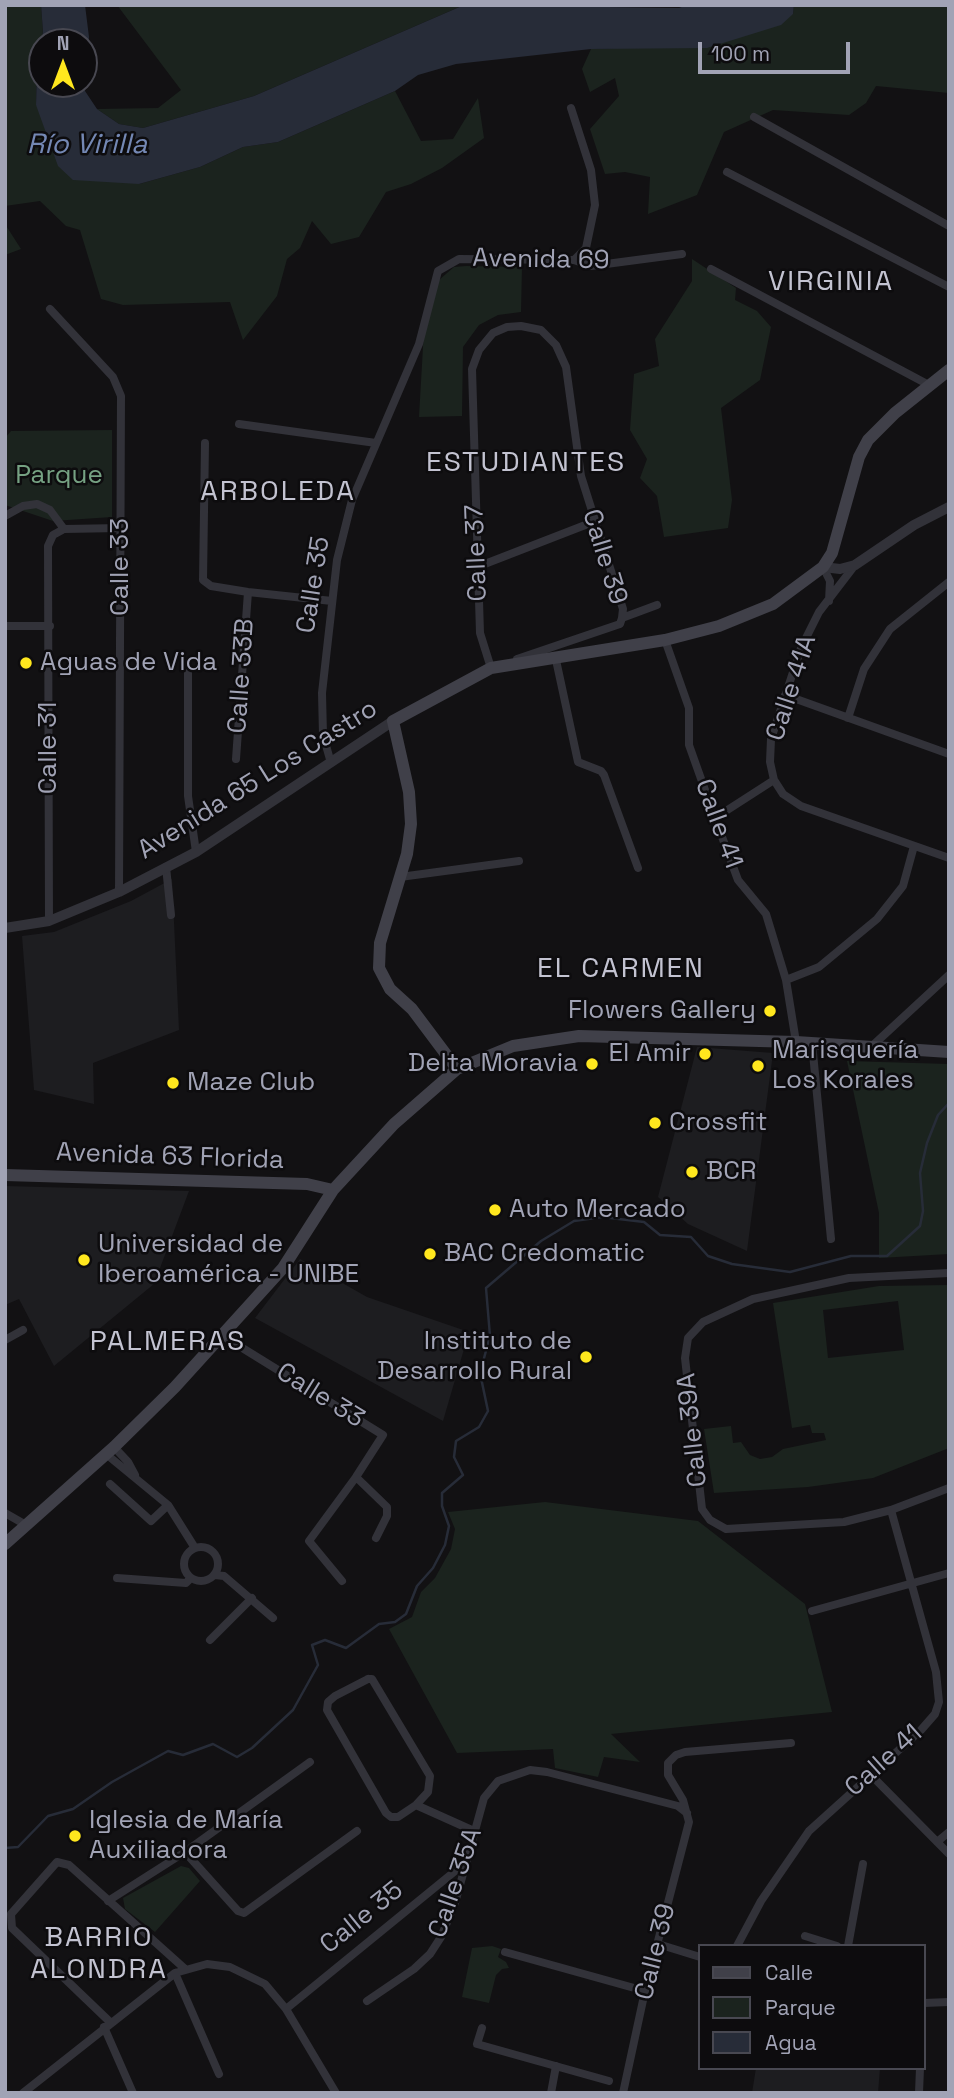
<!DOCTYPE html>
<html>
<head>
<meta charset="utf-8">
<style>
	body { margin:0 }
	#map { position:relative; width:954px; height:2098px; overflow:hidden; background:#121113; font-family:"Space Grotesk",sans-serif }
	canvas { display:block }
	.frame { position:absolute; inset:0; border:7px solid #a1a3b5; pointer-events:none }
	.legend { position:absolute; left:698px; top:1944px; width:228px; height:126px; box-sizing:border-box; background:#0d0c0e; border:2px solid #484851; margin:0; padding:9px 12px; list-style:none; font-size:21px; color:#a1a3b5 }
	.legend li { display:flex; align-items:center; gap:14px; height:35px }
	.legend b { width:35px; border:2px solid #484851 }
	.north { position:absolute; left:28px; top:28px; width:70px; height:70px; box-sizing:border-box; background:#0d0c0e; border:2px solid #484851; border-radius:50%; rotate:0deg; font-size:19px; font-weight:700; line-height:28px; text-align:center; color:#a1a3b5 }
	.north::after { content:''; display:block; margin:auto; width:24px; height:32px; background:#ffe71e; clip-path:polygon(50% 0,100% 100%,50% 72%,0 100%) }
	.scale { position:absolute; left:698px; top:42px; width:152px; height:32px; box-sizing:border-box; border:4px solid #a1a3b5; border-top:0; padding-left:9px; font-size:21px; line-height:24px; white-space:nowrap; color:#a1a3b5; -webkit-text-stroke:5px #0d0c0e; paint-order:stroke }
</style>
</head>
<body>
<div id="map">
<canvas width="954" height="2098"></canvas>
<div class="frame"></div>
<ul class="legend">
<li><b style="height:9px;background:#404049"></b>Calle</li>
<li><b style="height:19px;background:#1b231e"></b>Parque</li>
<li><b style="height:19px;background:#272c38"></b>Agua</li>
</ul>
<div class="north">N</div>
<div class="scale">100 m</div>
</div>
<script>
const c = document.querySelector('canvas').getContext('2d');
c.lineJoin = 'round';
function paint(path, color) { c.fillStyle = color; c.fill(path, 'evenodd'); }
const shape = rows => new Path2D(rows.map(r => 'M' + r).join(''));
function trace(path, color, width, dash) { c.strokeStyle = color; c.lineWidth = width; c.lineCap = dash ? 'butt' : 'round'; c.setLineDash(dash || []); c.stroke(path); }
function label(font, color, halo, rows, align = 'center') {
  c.font = font + ' "Space Grotesk",sans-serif'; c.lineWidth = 5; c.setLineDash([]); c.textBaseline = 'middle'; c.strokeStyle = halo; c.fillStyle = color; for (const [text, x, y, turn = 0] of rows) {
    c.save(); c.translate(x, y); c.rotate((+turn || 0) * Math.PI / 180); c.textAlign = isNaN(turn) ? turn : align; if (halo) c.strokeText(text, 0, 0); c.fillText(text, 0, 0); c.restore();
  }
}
const built = shape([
	[172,879,179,1030,93,1063,94,1104,34,1090,22,936,54,932,131,901],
	[697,1047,773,1053,747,1251,688,1224,658,1197],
	[5,1186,189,1191,154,1284,54,1366,19,1299,5,1305],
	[300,1259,367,1297,469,1332,443,1421,255,1318],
	[756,2068,880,2068,878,2093,752,2093]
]);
const green = shape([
	[5,5,41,5,43,32,37,66,36,105,139,184,200,167,243,147,278,142,395,91,421,141,453,139,478,98,484,138,442,168,411,184,386,192,359,237,331,244,312,221,300,248,287,259,277,296,243,340,230,302,123,305,101,299,80,230,66,226,40,201,5,206],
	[117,5,464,5,254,96,143,128,119,124,97,109,158,108,181,90],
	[794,5,949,5,949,93,876,86,866,103,849,115,773,110,724,132,697,195,648,214,650,177,625,172,605,174,590,129,619,96,615,78,590,92,582,69,591,49,641,47,793,14],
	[5,224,21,249,5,255],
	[692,259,736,288,735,300,757,311,771,327,760,380,721,408,732,500,728,528,664,537,657,496,640,478,647,459,630,430,634,374,659,366,655,339,692,281],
	[466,266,522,267,521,312,498,315,479,325,463,347,462,416,419,417,424,329,439,280,454,267],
	[112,430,112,517,53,521,5,505,5,438,11,431],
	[847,1061,949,1064,949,1254,879,1258,879,1213],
	[949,1285,949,1448,873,1478,808,1487,714,1493,704,1429,731,1426,733,1443,741,1442,750,1455,760,1459,772,1457,783,1449,826,1440,824,1433,812,1433,810,1425,792,1428,773,1303,879,1286],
	[898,1301,904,1350,828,1358,823,1310],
	[545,1502,698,1521,805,1604,832,1712,611,1734,640,1762,604,1757,598,1777,555,1768,553,1749,457,1753,389,1629,412,1617,421,1592,435,1578,451,1549,455,1529,448,1512],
	[181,1866,189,1868,200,1881,155,1932,125,1909,123,1898],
	[492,1946,501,1949,498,1957,506,1962,509,1968,502,1969,496,1975,489,2003,462,1997,472,1948]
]);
const water = shape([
	[41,5,85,5,89,37,85,91,97,109,119,124,143,128,254,96,464,5,679,8,687,5,794,5,793,14,781,25,707,48,591,49,456,64,418,75,395,91,278,142,243,147,200,167,139,184,73,180,58,166,36,105,37,66,43,32],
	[42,42,84,42,84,84,42,84]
]);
const stream = shape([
	[5,1848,18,1847,48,1816,73,1809,112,1782,168,1751,183,1755,213,1744,237,1757,252,1748,293,1710,318,1665,312,1645,325,1640,346,1648,379,1624,395,1622,406,1614,417,1586,433,1568,445,1545,449,1526,442,1506,442,1493,463,1475,454,1457,456,1441,479,1427,488,1411,480,1373,490,1336,486,1288,541,1241,574,1221,602,1217,644,1222,660,1235,691,1237,708,1256,732,1264,790,1272,851,1256,887,1256,920,1226,923,1211,920,1173,927,1143,938,1115,949,1103]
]);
const minor = shape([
	[571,108,591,170,595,205,586,248,574,260],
	[754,117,949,226],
	[727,172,949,287],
	[711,269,929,385],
	[50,309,113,377,121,396,119,892],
	[239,424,376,443],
	[205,443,203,580,211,586,248,592,332,601],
	[5,516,23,506,37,504,50,510,64,529],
	[855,565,819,612,801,648,771,739,770,762,774,780,783,794,801,806,949,858],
	[477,567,593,522],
	[823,567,830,581,829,601],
	[5,626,50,626],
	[665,640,689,708,689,745,715,818,738,880,766,914,786,980,796,1042],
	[517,659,620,624,622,618,657,605],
	[556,660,578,762,601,771,604,775,638,868],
	[188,667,188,796,196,852],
	[495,667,491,668,480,633,472,369,479,350,493,333,507,327,521,326,541,330,556,345,566,367,581,476,623,609,622,618],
	[785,695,949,754],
	[848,718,864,669,890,629,949,582],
	[236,759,248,592],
	[331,763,323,735,322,693,337,560,352,500,419,344,438,271,459,259,574,260,591,266,682,254],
	[715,818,774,780],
	[166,867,171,915],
	[400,877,519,861],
	[49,921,48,546,53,535,64,529,121,528],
	[786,980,819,967,877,919,903,886,914,846],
	[812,1043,831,1239],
	[871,1047,949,975],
	[949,1273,849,1278,753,1299,703,1322,688,1338,685,1358,702,1509,710,1520,726,1529,844,1522,891,1510,949,1488],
	[223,1336,383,1435,356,1477,309,1541,342,1581],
	[5,1340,23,1330],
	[114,1447,128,1462,135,1475],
	[106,1454,168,1505,195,1548],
	[356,1477,387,1507,387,1516,376,1538],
	[110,1484,151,1521,168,1505],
	[5,1513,26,1525],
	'184 1564a17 17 0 1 1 34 0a17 17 0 1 1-34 0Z',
	[215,1575,224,1576,273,1618],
	[117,1578,186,1583,191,1578],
	[812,1611,949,1573],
	[210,1640,252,1598],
	[368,1679,372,1679,430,1776,428,1792,416,1805,398,1817,391,1817,386,1813,327,1710,328,1702,335,1696,368,1679],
	[871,1775,949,1854],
	[416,1805,474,1831],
	[937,1842,949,1832],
	[185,1852,238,1911,244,1913,357,1831],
	[108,1901,185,1852,310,1762],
	[805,1936,837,1946],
	[658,1944,700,1957],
	[737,1946,761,1901,809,1831,921,1730,935,1714,939,1702,936,1672,891,1510],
	[848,1946,863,1864],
	[505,1952,645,1991],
	[175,1973,219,2074],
	[367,2001,414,1969,430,1954,441,1937,455,1903,484,1798,498,1781,530,1770,547,1772,678,1806,687,1813],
	[924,2003,949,2002],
	[286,2009,465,1863],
	[110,2022,12,1928,11,1914,57,1862,69,1865,184,1968],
	[104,2027,133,2093],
	[482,2028,477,2044,609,2081],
	[23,2093,175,1973,207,1964,230,1967,265,1984,286,2009,336,2093],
	[551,2093,556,2066],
	[623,2093,645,1991,689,1822,683,1800,668,1775,668,1763,676,1755,685,1752,791,1743],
	[919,2093,920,2068]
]);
const tertiary = shape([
	[823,567,840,569,855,565,914,525,949,507],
	[5,928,49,921,119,892,196,852,393,721]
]);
const secondary = shape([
	[457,1069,412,1009,390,989,379,968,380,943,407,854,411,824,409,792,393,721,491,668,665,640,719,626,773,604,823,567,832,553,859,457,868,440,895,413,949,370],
	[5,1175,307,1184,333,1190],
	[5,1544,114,1447,175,1387,283,1268,333,1190,394,1124,457,1069,513,1046,579,1036,796,1042,949,1052]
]);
const markers = [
	[26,663,7,"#ffe71e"],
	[770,1011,7,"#ffe71e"],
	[705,1054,7,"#ffe71e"],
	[592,1064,7,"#ffe71e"],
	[758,1066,7,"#ffe71e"],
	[173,1083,7,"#ffe71e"],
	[655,1123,7,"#ffe71e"],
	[692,1172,7,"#ffe71e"],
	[495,1210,7,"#ffe71e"],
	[430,1254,7,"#ffe71e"],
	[84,1260,7,"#ffe71e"],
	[586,1357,7,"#ffe71e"],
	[75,1836,7,"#ffe71e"]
];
const streetNames = [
	["Avenida 69",541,260,1],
	["Calle 37",477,553,-92],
	["Calle 39",604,557,73],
	["Calle 33",121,567,-90],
	["Calle 35",314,585,-81],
	["Calle 33B",242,676,-86],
	["Calle 41A",792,688,-72],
	["Calle 31",49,748,-90],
	["Avenida 65 Los Castro",258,780,-32],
	["Calle 41",718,824,70],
	["Avenida 63 Florida",170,1157,2],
	["Calle 33",320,1396,32],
	["Calle 39A",693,1430,-96],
	["Calle 41",884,1761,-42],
	["Calle 35A",456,1883,-71],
	["Calle 35",362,1918,-39],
	["Calle 39",656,1952,-76]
];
const parkNames = [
	["Parque",59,476]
];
const poiNames = [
	["Aguas de Vida",40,663],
	["Flowers Gallery",756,1011,"right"],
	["Marisquería",772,1051],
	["Los Korales",772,1081],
	["El Amir",691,1054,"right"],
	["Delta Moravia",578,1064,"right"],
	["Maze Club",187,1083],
	["Crossfit",669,1123],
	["BCR",706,1172],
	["Auto Mercado",509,1210],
	["Universidad de",98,1245],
	["Iberoamérica - UNIBE",98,1275],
	["BAC Credomatic",444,1254],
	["Instituto de",572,1342,"right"],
	["Desarrollo Rural",572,1372,"right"],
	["Iglesia de María",89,1821],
	["Auxiliadora",89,1851]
];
const waterNames = [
	["Río Virilla",87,145]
];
const neighbourhoodNames = [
	["VIRGINIA",831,282],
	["ESTUDIANTES",526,463],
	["ARBOLEDA",278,492],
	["EL CARMEN",621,969],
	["PALMERAS",168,1342],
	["BARRIO",99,1938],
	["ALONDRA",99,1970]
];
paint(built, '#1d1d20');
paint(green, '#1b231e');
paint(water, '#272c38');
trace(stream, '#272c38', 2.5);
trace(minor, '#323239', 8);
trace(tertiary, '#323239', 10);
trace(secondary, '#404049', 12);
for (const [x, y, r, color] of markers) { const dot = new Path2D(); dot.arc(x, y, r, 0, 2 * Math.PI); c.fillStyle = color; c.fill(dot); trace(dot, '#0d0c0e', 2.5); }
label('26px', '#a1a3b5', '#0d0c0e', streetNames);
label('26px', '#76a283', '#0d0c0e', parkNames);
label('26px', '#a1a3b5', '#0d0c0e', poiNames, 'left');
label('italic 28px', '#7488b4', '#0d0c0e', waterNames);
c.letterSpacing = '2px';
label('28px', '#c3c3d1', '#0d0c0e', neighbourhoodNames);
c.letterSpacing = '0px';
</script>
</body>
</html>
